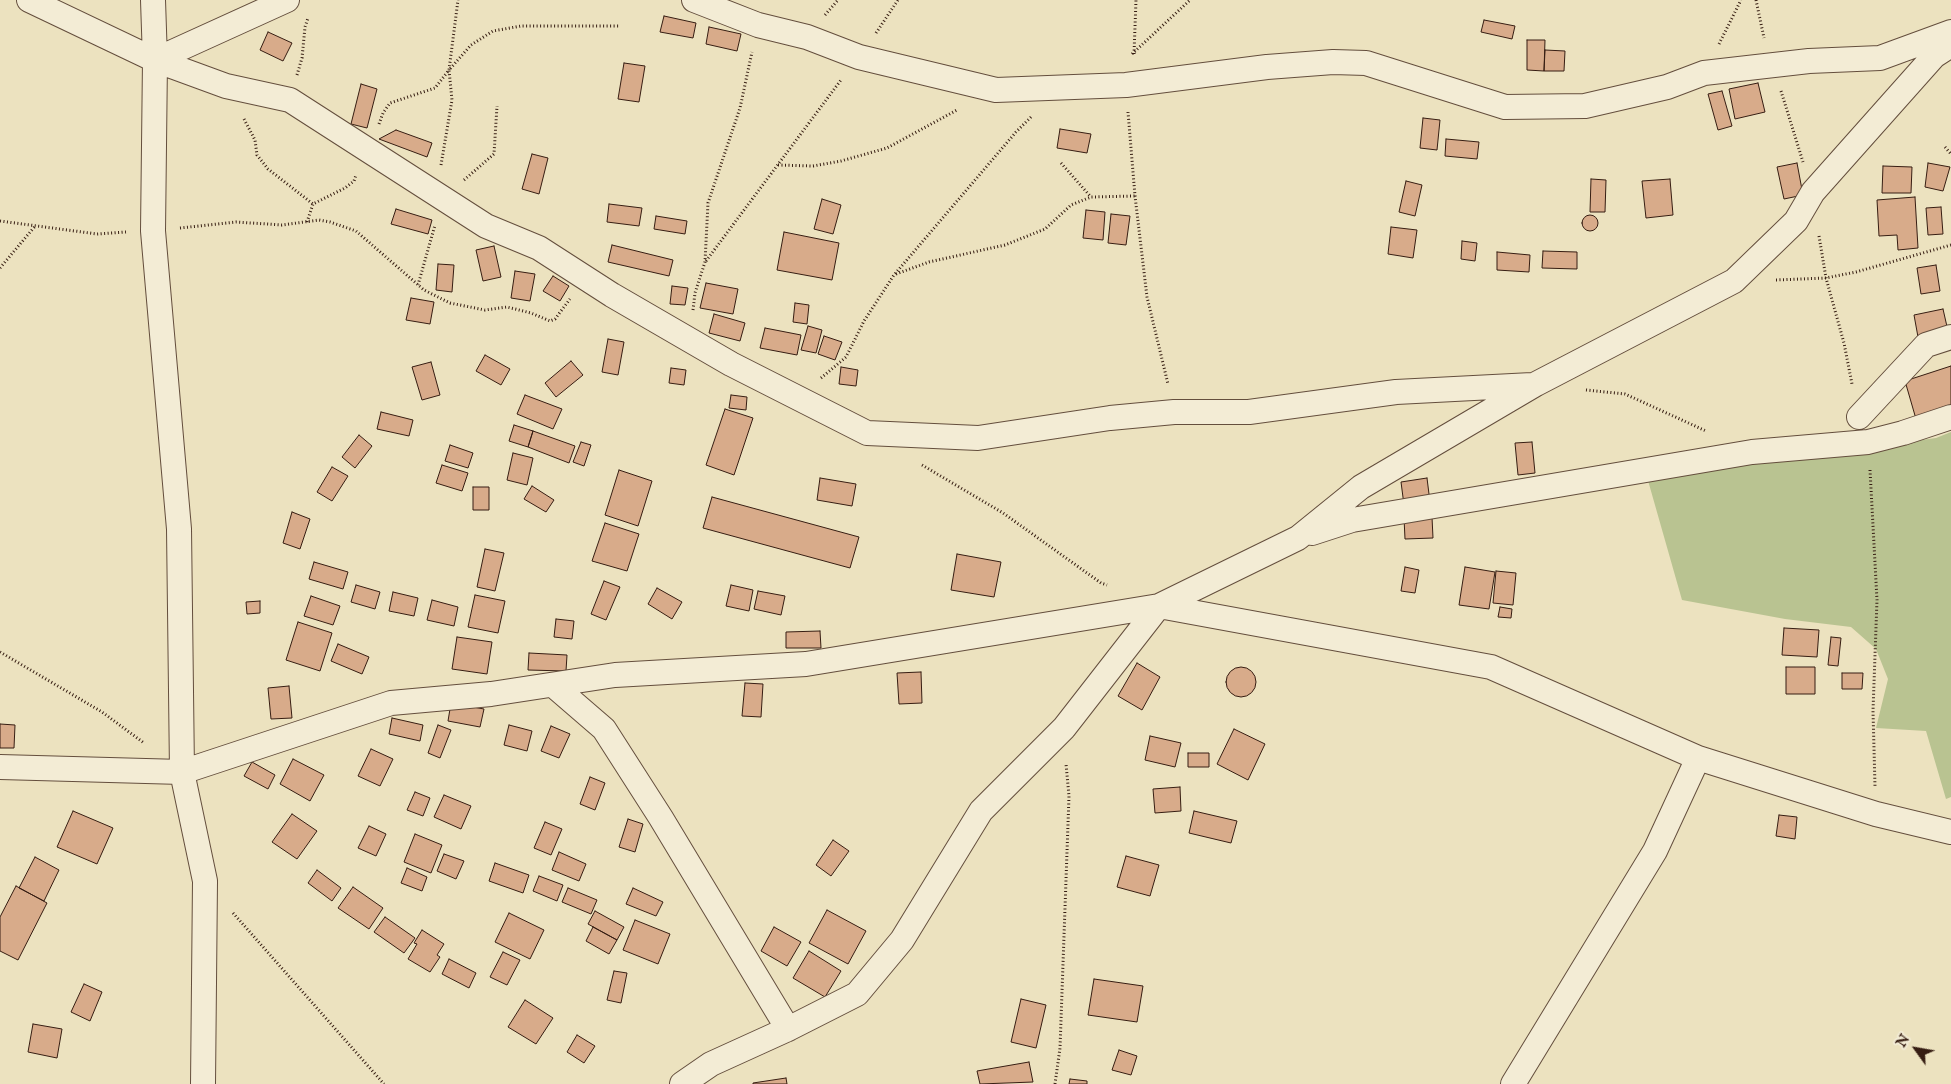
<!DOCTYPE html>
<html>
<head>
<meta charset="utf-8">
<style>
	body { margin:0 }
	#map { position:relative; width:1951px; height:1084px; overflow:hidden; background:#ece2bf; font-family:"IM FELL English",serif }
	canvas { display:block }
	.north { position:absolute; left:1891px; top:1024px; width:50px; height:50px; -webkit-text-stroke:4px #f3ecd5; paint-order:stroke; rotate:302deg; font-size:14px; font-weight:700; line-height:20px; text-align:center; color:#361d12 }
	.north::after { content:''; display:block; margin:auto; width:18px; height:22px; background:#361d12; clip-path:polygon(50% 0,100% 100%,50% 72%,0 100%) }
</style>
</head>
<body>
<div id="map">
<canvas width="1951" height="1084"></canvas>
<div class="north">N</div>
</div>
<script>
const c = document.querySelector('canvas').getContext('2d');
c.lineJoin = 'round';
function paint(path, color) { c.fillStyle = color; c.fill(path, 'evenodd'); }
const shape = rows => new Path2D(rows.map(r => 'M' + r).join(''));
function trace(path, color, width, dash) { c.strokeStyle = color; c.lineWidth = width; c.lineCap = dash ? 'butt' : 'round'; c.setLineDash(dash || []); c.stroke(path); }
const green = shape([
	[1951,432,1951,797,1946,799,1926,731,1876,728,1888,679,1876,649,1851,627,1785,619,1682,600,1647,477,1936,438]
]);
const building = shape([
	[664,16,696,23,693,38,660,32,664,16],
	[1484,20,1515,26,1512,39,1481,32,1484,20],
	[709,27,741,34,737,51,706,44,709,27],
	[268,32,292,43,283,61,260,50,268,32],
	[1527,40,1545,40,1544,71,1527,70,1527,40],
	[1545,50,1565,51,1564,71,1544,71,1545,50],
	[624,63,645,66,639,102,618,99,624,63],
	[1758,83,1765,112,1735,119,1729,89,1758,83],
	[361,84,377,89,367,128,351,124,361,84],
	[1722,91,1732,126,1718,130,1708,94,1722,91],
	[1423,118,1440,120,1437,150,1420,148,1423,118],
	[1060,129,1091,134,1087,153,1057,148,1060,129],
	[396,130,432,143,427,157,379,139,396,130],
	[1446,139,1479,142,1477,159,1445,156,1446,139],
	[532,154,548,158,539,194,522,189,532,154],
	[1797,163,1803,195,1784,199,1777,167,1797,163],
	[1928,163,1950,167,1943,191,1925,187,1928,163],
	[1883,166,1912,167,1911,193,1882,193,1883,166],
	[1591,179,1606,180,1605,212,1590,212,1591,179],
	[1670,179,1673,215,1646,218,1642,181,1670,179],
	[1406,181,1422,185,1415,216,1399,212,1406,181],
	[1915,197,1918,248,1898,250,1897,235,1879,236,1877,200,1915,197],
	[822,199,841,205,833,234,814,229,822,199],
	[609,204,642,208,639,226,607,222,609,204],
	[1941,207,1943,234,1928,235,1926,208,1941,207],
	[396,209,432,220,428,234,391,224,396,209],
	[1086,210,1105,212,1103,240,1083,238,1086,210],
	[1111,214,1130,216,1126,245,1108,243,1111,214],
	'1582 223a8 8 0 1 1 16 0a8 8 0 1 1-16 0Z',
	[656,216,687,221,685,234,654,229,656,216],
	[1391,227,1417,230,1413,258,1388,254,1391,227],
	[784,232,839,243,832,280,777,270,784,232],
	[1462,241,1477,243,1475,261,1461,259,1462,241],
	[612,245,673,260,669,276,608,262,612,245],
	[494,246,501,277,483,281,476,250,494,246],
	[1543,251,1577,252,1577,269,1542,268,1543,251],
	[1497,252,1530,255,1529,272,1497,270,1497,252],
	[438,264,454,265,452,292,436,290,438,264],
	[1936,265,1940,291,1921,294,1917,268,1936,265],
	[515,271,535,274,530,301,511,298,515,271],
	[553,276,569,286,560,301,543,291,553,276],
	[706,283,738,289,733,314,700,308,706,283],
	[672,286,688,288,685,305,670,304,672,286],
	[411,298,434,302,430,324,406,320,411,298],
	[795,303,809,305,807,324,793,322,795,303],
	[1943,309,1948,331,1918,337,1914,315,1943,309],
	[714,314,745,323,740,341,709,333,714,314],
	[808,326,822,330,816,353,801,350,808,326],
	[765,328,801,335,797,355,760,348,765,328],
	[824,336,842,342,835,360,818,354,824,336],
	[608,339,624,342,618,375,602,372,608,339],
	[485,355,510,369,501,385,476,371,485,355],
	[571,361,583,375,556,397,545,383,571,361],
	[431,362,440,395,422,400,412,367,431,362],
	[1951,366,1951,408,1916,419,1905,381,1951,366],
	[841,367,858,370,856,386,839,384,841,367],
	[671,368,686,370,684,385,669,383,671,368],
	[525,395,562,409,553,429,517,414,525,395],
	[731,395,747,397,746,410,729,408,731,395],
	[725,409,753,418,734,475,706,465,725,409],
	[381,412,413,420,409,436,377,429,381,412],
	[514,425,533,431,528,447,509,441,514,425],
	[533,431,575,446,569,463,528,447,533,431],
	[359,435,372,446,355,468,342,457,359,435],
	[581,442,591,445,584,466,573,462,581,442],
	[1532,442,1535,473,1518,475,1515,443,1532,442],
	[450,445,473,453,468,468,445,461,450,445],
	[513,453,533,458,527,485,507,480,513,453],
	[442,465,468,473,462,491,436,483,442,465],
	[332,467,348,476,332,501,317,492,332,467],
	[619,470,652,481,638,526,605,515,619,470],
	[820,478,856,484,852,506,817,500,820,478],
	[1427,478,1430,502,1404,505,1401,482,1427,478],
	[532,486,554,500,546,512,524,499,532,486],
	[473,487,489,487,489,510,473,510,473,487],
	[712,497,859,537,850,568,703,528,712,497],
	[292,512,310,519,300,549,283,543,292,512],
	[1432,517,1433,538,1405,539,1404,518,1432,517],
	[605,523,639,534,627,571,592,561,605,523],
	[485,549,504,553,495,591,477,587,485,549],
	[957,554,1001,562,994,597,951,590,957,554],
	[314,562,348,572,343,589,309,579,314,562],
	[1405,567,1419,570,1415,593,1401,591,1405,567],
	[1465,567,1495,572,1489,609,1459,605,1465,567],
	[1496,571,1516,573,1513,605,1493,603,1496,571],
	[604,581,620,587,606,620,591,614,604,581],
	[356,585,380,592,375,609,351,602,356,585],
	[731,585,753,590,749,611,726,606,731,585],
	[657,588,682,602,672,619,648,604,657,588],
	[758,591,785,596,781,615,754,609,758,591],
	[393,592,418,598,414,616,389,611,393,592],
	[475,595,505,601,498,633,468,627,475,595],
	[311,596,340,606,333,625,304,616,311,596],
	[432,600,458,607,454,626,427,620,432,600],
	[260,601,260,613,247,614,246,602,260,601],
	[1500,607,1512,609,1511,618,1498,617,1500,607],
	[556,619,574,621,572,639,554,637,556,619],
	[298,622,332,633,320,671,286,660,298,622],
	[1784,628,1819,630,1817,657,1782,655,1784,628],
	[820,631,821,648,786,648,786,632,820,631],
	[457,637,492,642,487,674,452,669,457,637],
	[1831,637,1841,638,1838,666,1828,665,1831,637],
	[338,644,369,657,362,674,331,661,338,644],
	[529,653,567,655,566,671,528,670,529,653],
	[1137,663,1160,677,1142,710,1118,696,1137,663],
	[1786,667,1815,667,1815,694,1786,694,1786,667],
	'1226 682a15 15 0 1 1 30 0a15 15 0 1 1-30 0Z',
	[921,672,922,703,899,704,897,673,921,672],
	[1842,673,1863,673,1862,689,1842,689,1842,673],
	[745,683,763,684,761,717,742,716,745,683],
	[289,686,292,718,271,719,268,688,289,686],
	[451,703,484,709,480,727,448,721,451,703],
	[392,718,423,725,420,741,389,734,392,718],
	[0,724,15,725,14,748,0,748,0,724],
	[438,725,451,730,440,758,428,753,438,725],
	[509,725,532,731,527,751,504,745,509,725],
	[551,726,570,734,559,758,541,751,551,726],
	[1234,729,1265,744,1248,780,1217,764,1234,729],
	[1150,736,1181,743,1175,767,1145,760,1150,736],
	[371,749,393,759,380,786,358,776,371,749],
	[1188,753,1209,753,1209,767,1188,767,1188,753],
	[293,759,324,775,310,801,280,784,293,759],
	[252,762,275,775,268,789,244,776,252,762],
	[590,777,605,783,595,810,580,804,590,777],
	[1180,787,1181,811,1155,813,1153,789,1180,787],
	[415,792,430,798,423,816,407,810,415,792],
	[444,795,471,806,461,829,434,817,444,795],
	[73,811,113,828,97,864,57,847,73,811],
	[1194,811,1237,821,1231,843,1189,833,1194,811],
	[292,814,317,831,297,859,272,842,292,814],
	[1779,815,1797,817,1795,839,1776,836,1779,815],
	[628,819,643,824,635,852,619,847,628,819],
	[545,822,562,829,551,855,534,848,545,822],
	[369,826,386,834,376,856,358,848,369,826],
	[415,834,442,845,431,873,404,862,415,834],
	[833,840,849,851,831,876,816,865,833,840],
	[559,852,586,864,579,881,552,870,559,852],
	[444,854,464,861,456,879,437,871,444,854],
	[1126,856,1159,865,1150,896,1117,887,1126,856],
	[35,857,59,870,44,901,19,888,35,857],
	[495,863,529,875,523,893,489,881,495,863],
	[407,868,427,877,422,891,401,883,407,868],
	[317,870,341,888,332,901,308,883,317,870],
	[539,876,563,885,557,901,533,891,539,876],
	[16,886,47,903,18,960,0,951,0,917,16,886],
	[353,887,383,908,369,929,338,908,353,887],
	[568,888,597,900,591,914,562,902,568,888],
	[633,888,663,902,656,916,626,904,633,888],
	[827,910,866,931,848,964,809,943,827,910],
	[595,911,624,927,617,940,588,924,595,911],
	[509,913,544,930,530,959,495,942,509,913],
	[385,917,415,938,404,953,374,932,385,917],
	[635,920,670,934,658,964,623,950,635,920],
	[593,927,617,940,609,954,586,941,593,927],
	[774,927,801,942,787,966,761,951,774,927],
	[422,930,444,944,437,955,440,957,430,972,408,959,417,944,414,943,422,930],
	[809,951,841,971,825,997,793,978,809,951],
	[503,952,520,960,507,985,490,977,503,952],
	[449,959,476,973,469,988,442,974,449,959],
	[614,971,627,973,621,1003,607,1000,614,971],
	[1094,979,1143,986,1137,1022,1088,1015,1094,979],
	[84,984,102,992,90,1021,71,1012,84,984],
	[1021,999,1046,1005,1036,1048,1011,1042,1021,999],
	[525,1000,553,1018,536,1044,508,1027,525,1000],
	[33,1024,62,1029,57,1058,28,1052,33,1024],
	[577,1035,595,1046,584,1063,567,1052,577,1035],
	[1119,1050,1137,1056,1131,1075,1112,1070,1119,1050],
	[1029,1062,1033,1082,980,1084,977,1071,1029,1062],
	[786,1078,787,1084,753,1084,753,1083,786,1078],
	[1070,1079,1087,1081,1087,1084,1069,1084,1070,1079]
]);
const path = shape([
	[1756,0,1764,38],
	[825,15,838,0],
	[876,33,898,0],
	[1719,44,1741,0],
	[1132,54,1190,0],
	[1134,54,1136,0],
	[297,75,302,58,305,27,308,18],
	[1781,91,1803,162],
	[1128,112,1135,196,1147,297,1168,384],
	[244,119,255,140,257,155,268,169,313,204],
	[379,124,383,113,390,103,435,88,449,70,458,0],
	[1945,147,1951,154],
	[1061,163,1091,197],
	[441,165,452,100,449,70,471,45,493,31,521,26,619,26],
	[778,165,813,166,841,161,887,148,957,110],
	[464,180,494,154,497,106],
	[0,221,97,234,126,232],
	[307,222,313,204,345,188,354,181,356,175],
	[180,228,236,222,282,225,319,220,330,222,356,231,424,290,450,303,485,310,507,307,531,313,550,321,555,319,570,299],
	[1819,236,1826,278,1844,343,1852,384],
	[706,261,841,80],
	[0,268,36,225],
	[896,274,929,262,1005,245,1045,229,1071,205,1091,197,1135,196],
	[1776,280,1826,278,1856,272,1951,245],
	[418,285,435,225],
	[693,310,695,293,705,262,708,203,740,108,752,52],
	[821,378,846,357,864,321,894,275,1016,132,1032,116],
	[1586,390,1625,394,1706,431],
	[922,465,1003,513,1101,583,1107,585],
	[1870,470,1877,600,1873,711,1875,786],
	[0,652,102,712,144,743],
	[233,913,384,1084],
	[1055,1084,1060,1048,1069,796,1066,764]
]);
const street = shape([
	[29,0,155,60,226,86,290,100,486,226,539,248,612,295,731,364,867,433,978,438,1110,418,1174,412,1249,412,1396,392,1532,385],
	[153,0,155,60,153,231,179,529,182,772,205,881,203,1084],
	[694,0,758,25,807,37,859,57,996,90,1126,85,1267,67,1333,62,1366,63,1505,107,1585,106,1667,87,1704,73,1809,61,1880,58,1951,32],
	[155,60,287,0],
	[1859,417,1926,345,1951,337],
	[1312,533,1352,520,1752,452,1868,442,1903,433,1951,417],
	[553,685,604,729,661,818,788,1029],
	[0,767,182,772,391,703,491,694,615,675,806,664,1159,606,1491,667,1698,758,1876,814,1951,832],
	[682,1084,711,1064,788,1029,857,994,902,940,981,811,1064,728,1159,606,1298,538,1361,487,1536,384,1734,281,1796,221,1813,192,1934,56,1951,45],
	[1513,1084,1655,851,1698,758]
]);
paint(green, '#b9c391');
paint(building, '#d8ab8a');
trace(building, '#361d12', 1);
trace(street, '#644e3d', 26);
trace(path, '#361d12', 3, [1, 2.5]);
trace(street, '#f3ecd5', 24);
</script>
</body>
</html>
